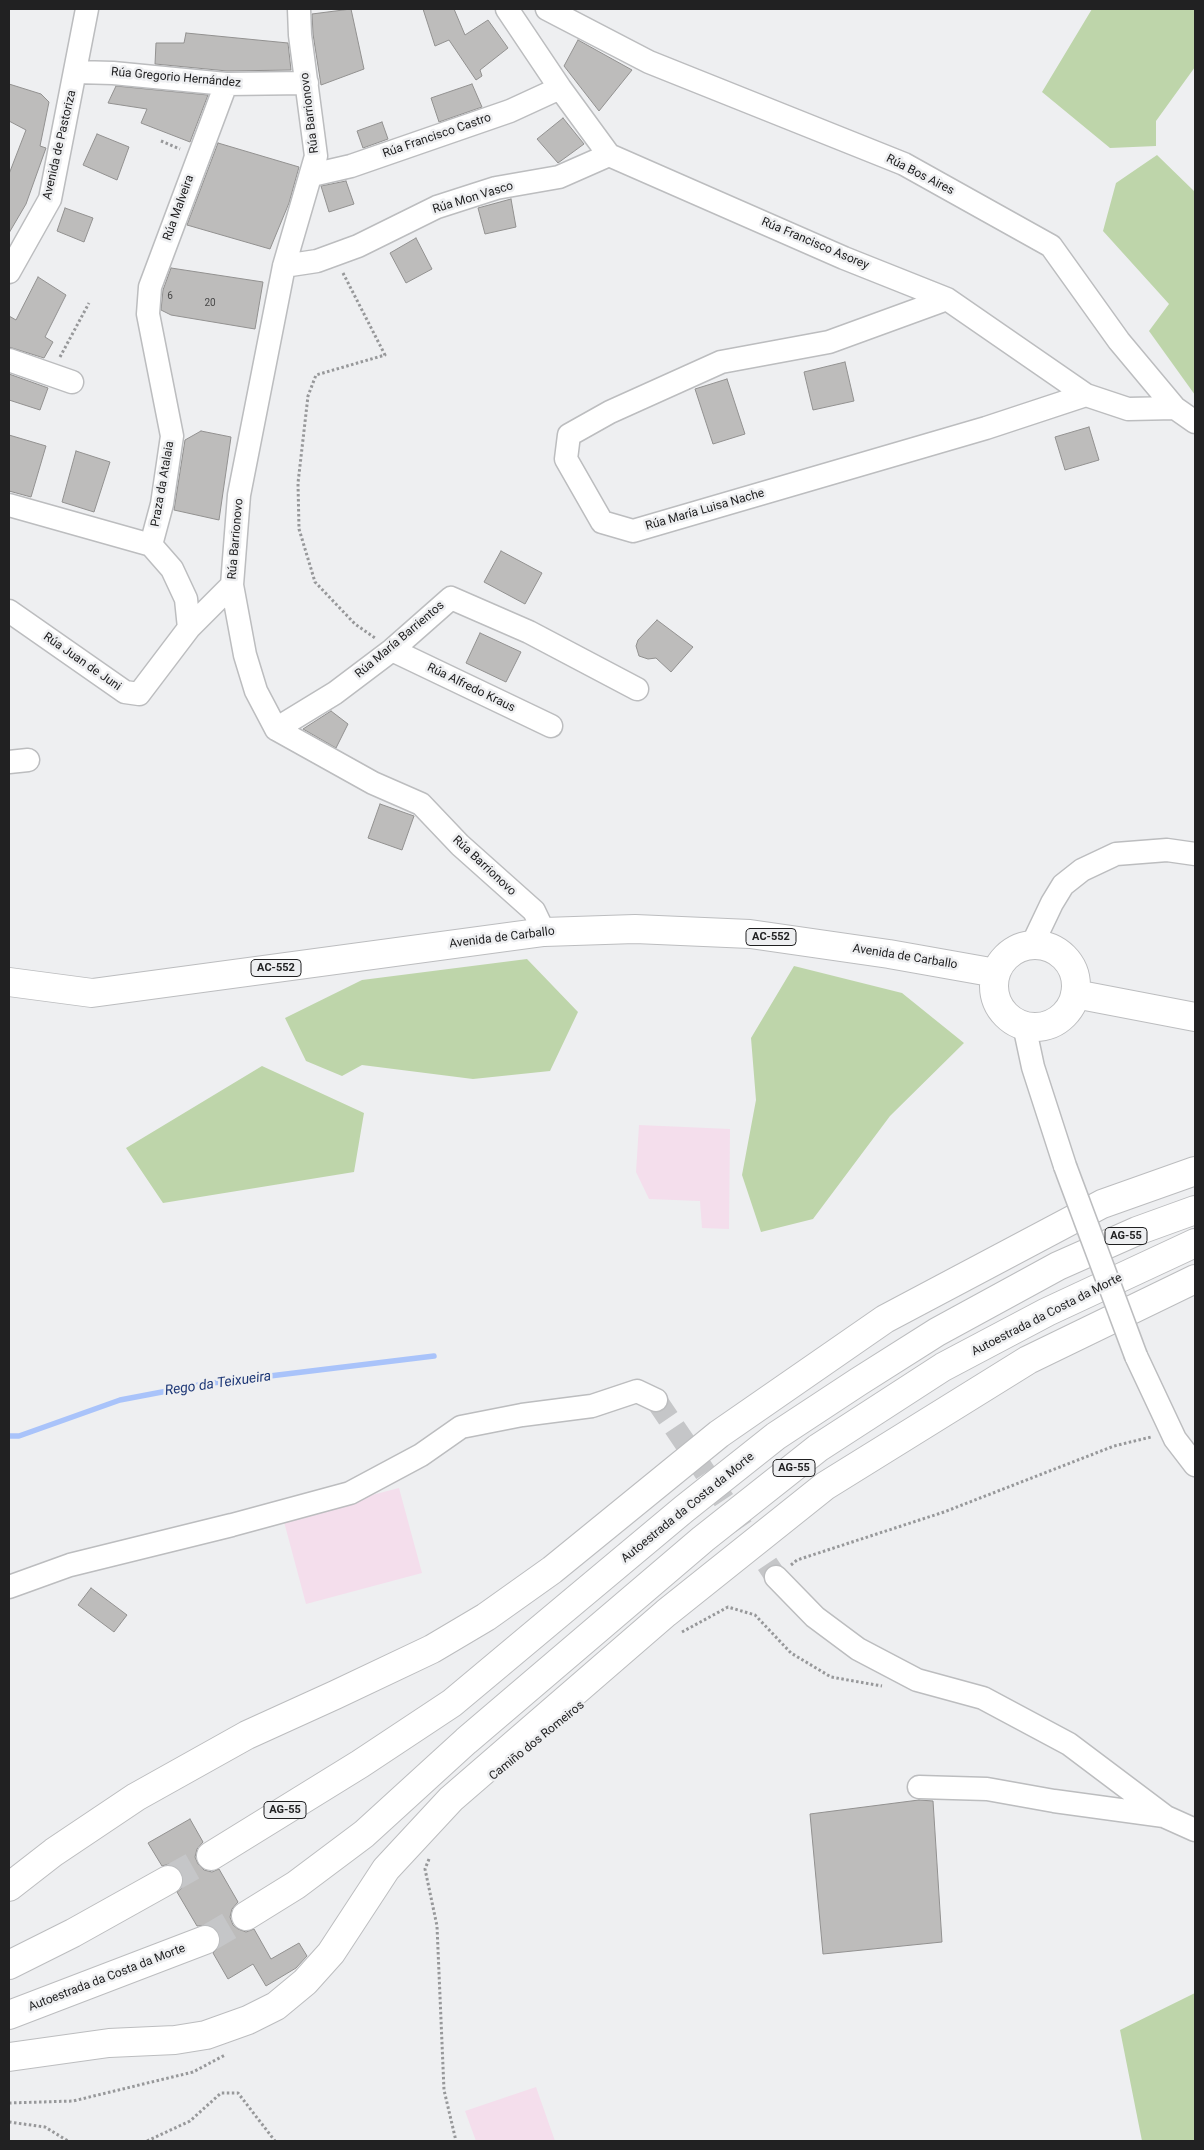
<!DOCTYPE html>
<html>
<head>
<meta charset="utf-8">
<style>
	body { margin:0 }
	#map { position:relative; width:1204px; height:2150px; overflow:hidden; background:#eeeff1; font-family:Roboto,sans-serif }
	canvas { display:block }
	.frame { position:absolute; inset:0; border:10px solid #212122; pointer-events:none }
</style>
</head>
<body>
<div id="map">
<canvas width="1204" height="2150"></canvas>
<div class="frame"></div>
</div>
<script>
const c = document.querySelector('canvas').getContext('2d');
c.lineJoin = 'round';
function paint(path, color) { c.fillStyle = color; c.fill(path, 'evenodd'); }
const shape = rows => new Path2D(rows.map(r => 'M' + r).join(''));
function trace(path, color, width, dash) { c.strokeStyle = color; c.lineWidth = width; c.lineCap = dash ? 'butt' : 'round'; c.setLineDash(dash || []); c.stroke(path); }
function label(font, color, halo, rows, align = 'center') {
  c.font = font + ' Roboto,sans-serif'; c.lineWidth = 5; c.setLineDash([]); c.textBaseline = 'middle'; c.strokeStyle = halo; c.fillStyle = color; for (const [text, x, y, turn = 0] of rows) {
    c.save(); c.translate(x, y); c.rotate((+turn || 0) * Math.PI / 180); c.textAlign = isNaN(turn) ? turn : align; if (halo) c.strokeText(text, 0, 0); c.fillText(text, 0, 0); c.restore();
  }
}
const industrial = shape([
	[639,1125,730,1129,729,1229,702,1228,700,1201,649,1199,636,1172],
	[399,1488,422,1573,306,1604,283,1518],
	[536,2087,555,2141,476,2141,465,2111]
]);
const green = shape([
	[1092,9,1195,9,1195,67,1156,121,1156,146,1110,148,1042,92],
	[1157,155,1195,192,1195,395,1149,331,1169,304,1103,231,1116,183],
	[527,959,578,1012,550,1071,473,1079,362,1065,342,1076,306,1061,285,1018,362,980],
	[794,966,902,993,964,1043,890,1116,813,1219,761,1232,742,1175,756,1100,751,1038],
	[262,1066,364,1113,354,1172,163,1203,126,1148],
	[1195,1993,1195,2141,1142,2141,1120,2030]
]);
const stream = shape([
	[9,1436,19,1436,120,1400,204,1384,434,1356]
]);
const building = shape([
	[351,9,364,69,321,85,313,34,312,14,351,9],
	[423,9,454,9,465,35,488,20,508,48,480,70,482,76,476,80,449,40,435,46,423,9],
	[186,33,288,43,291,70,227,71,155,64,156,43,184,43,186,33],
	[578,40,632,70,599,111,564,66,578,40],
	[9,84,41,94,49,102,40,146,46,148,26,204,9,233,9,174,26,130,9,121,9,84],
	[472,84,482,107,439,122,431,98,472,84],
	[116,86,208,95,190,142,141,123,147,109,108,103,116,86],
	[563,118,584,144,558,163,537,139,563,118],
	[382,122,388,139,363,148,357,131,382,122],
	[97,134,129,147,117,180,83,165,97,134],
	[218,143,299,167,289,203,270,249,187,225,218,143],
	[346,181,354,204,329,212,321,186,346,181],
	[511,199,516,227,485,234,478,208,511,199],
	[65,208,93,218,84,242,57,231,65,208],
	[416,238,432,269,406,283,390,253,416,238],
	[171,268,263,282,255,329,171,315,161,310,163,290,171,268],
	[38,277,66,295,45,337,53,342,44,358,9,347,9,316,16,320,38,277],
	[845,362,854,401,813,410,804,372,845,362],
	[9,374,48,388,40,410,9,400,9,374],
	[727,379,745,434,713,444,695,389,727,379],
	[1089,427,1099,460,1065,470,1055,437,1089,427],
	[201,431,231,437,219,520,174,510,185,440,201,431],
	[9,435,46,446,31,497,9,491,9,435],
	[76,451,110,462,94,512,62,502,76,451],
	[501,551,542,573,525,604,484,582,501,551],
	[657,620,693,647,671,672,656,658,648,659,639,656,636,646,638,640,657,620],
	[480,633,521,652,506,682,466,663,480,633],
	[331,711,348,724,336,748,303,729,331,711],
	[380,804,414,816,402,850,368,838,380,804],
	[91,1588,127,1615,114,1632,78,1605,91,1588],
	[919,1800,933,1801,942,1942,823,1954,810,1814,919,1800],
	[190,1819,203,1842,197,1849,195,1857,198,1864,204,1870,212,1872,219,1869,238,1902,232,1909,230,1917,233,1925,238,1929,246,1932,254,1929,271,1959,299,1943,307,1956,296,1968,266,1986,253,1964,228,1979,213,1953,217,1949,220,1943,219,1934,215,1928,208,1925,197,1926,177,1892,182,1888,184,1881,181,1872,176,1866,169,1864,162,1866,148,1843,190,1819]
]);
const minorTunnel = shape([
	[656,1400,776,1577]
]);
const highwayTunnel = shape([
	[168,1880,211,1856],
	[205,1940,246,1916]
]);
const path = shape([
	[161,141,180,149],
	[343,273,385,355,316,375,308,396,298,483,299,529,315,582,355,624,375,638],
	[60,357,89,303],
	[791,1565,797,1560,944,1512,1114,1446,1151,1437],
	[682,1632,728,1607,755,1615,791,1653,831,1677,882,1686],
	[429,1859,425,1869,437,1926,444,2090,456,2141],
	[9,2103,73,2101,193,2072,225,2055],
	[9,2122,45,2127,68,2141],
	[147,2141,190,2121,221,2093,238,2093,275,2141]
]);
const minor = shape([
	[299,9,300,35,316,156,284,266,239,495,232,585,245,655,256,691,276,729,373,783,421,804,460,845,534,911,544,932],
	[507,9,560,88,609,155,844,258,947,299,1086,395,1128,409,1175,408],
	[547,9,649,62,904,164,1051,246,1119,341,1175,408,1195,422],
	[76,72,113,73,226,84,307,83],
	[312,175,351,166,510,111,560,88],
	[284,266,317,261,358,246,437,207,496,188,559,177,609,155],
	[9,272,50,199,87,9],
	[947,299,829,342,721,362,610,412,569,435,566,459,602,522,633,531,986,428,1086,395],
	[9,360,72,382],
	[9,505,151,545,172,569,186,599,189,628],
	[151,545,162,504,172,436,148,314,150,287,226,84],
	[9,611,125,692,139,694,189,628,232,585],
	[392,650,551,726],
	[276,729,335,693,392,650,451,598,529,632,637,689],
	[9,762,28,760],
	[1032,945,1052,903,1063,885,1082,870,1116,854,1167,850,1195,854],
	[1024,1025,1033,1067,1065,1166],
	[1136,1356,1175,1439,1195,1465],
	[776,1577,815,1617,858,1649,917,1680,983,1698,1069,1744,1166,1817,1195,1830],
	[9,1587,70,1565,232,1525,350,1493,421,1455,461,1427,522,1415,592,1406,637,1391,656,1400],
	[919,1787,987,1789,1054,1801,1164,1816]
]);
const major = shape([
	'994 986a41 41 0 1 1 82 0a41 41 0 1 1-82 0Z',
	[9,982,92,993,544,932,635,929,750,934,889,954,996,973],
	[1075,994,1195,1017]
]);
const highway = shape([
	[211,1856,360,1764,452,1703,684,1509,776,1436,858,1382,937,1332,1058,1266,1137,1231,1195,1210],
	[9,1887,54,1852,136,1797,247,1735,335,1695,432,1649,486,1617,552,1570,719,1434,885,1319,1102,1204,1195,1171],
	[246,1916,296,1885,364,1834,466,1741,703,1539,818,1448,943,1367,1047,1312,1195,1243],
	[9,1965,73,1933,168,1880],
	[9,2015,205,1940],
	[9,2057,109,2043,175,2040,206,2035,248,2020,276,2006,305,1982,331,1953,386,1869,451,1799,666,1613,825,1486,1028,1360,1195,1279]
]);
const minorBridge = shape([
	[1065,1166,1136,1356]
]);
const numberNames = [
	["6",170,296],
	["20",210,303]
];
const shields = [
	[771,937,50],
	[276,968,50],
	[1126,1236,42],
	[794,1468,42],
	[285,1810,42]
];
const shieldNames = [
	["AC-552",771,937],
	["AC-552",276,968],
	["AG-55",1126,1236],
	["AG-55",794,1468],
	["AG-55",285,1810]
];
const streetNames = [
	["Rúa Gregorio Hernández",176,78,5],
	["Rúa Barrionovo",310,113,-97],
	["Rúa Francisco Castro",437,136,-19],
	["Avenida de Pastoriza",60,145,-77],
	["Rúa Bos Aires",920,175,27],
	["Rúa Mon Vasco",473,198,-17],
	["Rúa Malveira",179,208,-70],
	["Rúa Francisco Asorey",815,244,23],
	["Praza da Atalaia",163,484,-80],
	["Rúa María Luisa Nache",705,510,-16],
	["Rúa Barrionovo",236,539,-85],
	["Rúa María Barrientos",400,640,-40],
	["Rúa Juan de Juni",82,662,35],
	["Rúa Alfredo Kraus",471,688,26],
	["Rúa Barrionovo",484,866,43],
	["Avenida de Carballo",502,938,-7],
	["Avenida de Carballo",905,957,9],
	["Autoestrada da Costa da Morte",1047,1315,-27],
	["Autoestrada da Costa da Morte",688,1508,-39],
	["Camiño dos Romeiros",537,1741,-39],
	["Autoestrada da Costa da Morte",107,1978,-21]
];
const waterNames = [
	["Rego da Teixueira",218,1384,-8]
];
paint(industrial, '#f4deec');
paint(green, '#bed5aa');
trace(stream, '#a9c3fa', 5.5);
paint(building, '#bdbcbb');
trace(building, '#929190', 1);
trace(minorTunnel, '#c5c6c8', 22, [22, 11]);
trace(highwayTunnel, '#c5c6c8', 28, [28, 14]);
trace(minor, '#bcbdbf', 25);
trace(major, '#bcbdbf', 30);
trace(highway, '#bcbdbf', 30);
trace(path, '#97989a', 3, [2.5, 2.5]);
trace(minor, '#fff', 22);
trace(major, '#fff', 28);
trace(highway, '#fff', 28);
trace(minorBridge, '#bcbdbf', 25, []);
trace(minorBridge, '#fff', 22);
label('10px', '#484848', null, numberNames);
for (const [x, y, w] of shields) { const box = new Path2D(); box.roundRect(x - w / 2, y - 8.5, w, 17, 4); c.fillStyle = '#eeeff1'; c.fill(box); trace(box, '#212122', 1); }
label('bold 11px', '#212122', null, shieldNames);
label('12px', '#212122', '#eeeff1', streetNames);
label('italic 14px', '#1d3776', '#eeeff1', waterNames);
</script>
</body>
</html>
